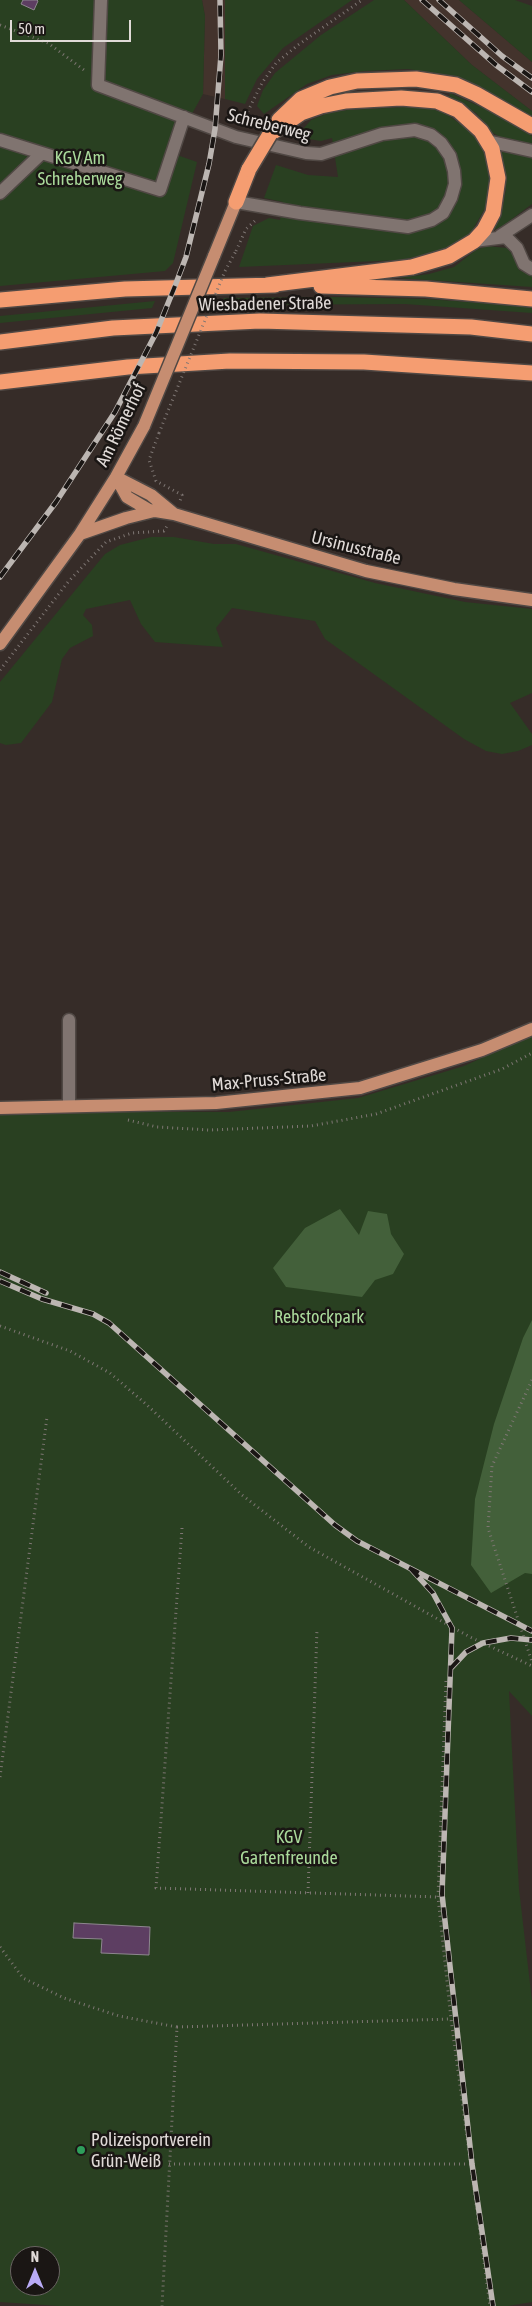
<!DOCTYPE html>
<html>
<head>
<meta charset="utf-8">
<style>
	body { margin:0 }
	#map { position:relative; width:532px; height:2306px; overflow:hidden; background:#362c28; font-family:"Asap Condensed",sans-serif }
	canvas { display:block }
	.north { position:absolute; left:10px; top:2246px; width:50px; height:50px; box-sizing:border-box; background:#1a1614; border:1px solid #696462; border-radius:50%; rotate:0deg; font-size:14px; font-weight:700; line-height:20px; text-align:center; color:#e0dad7 }
	.north::after { content:''; display:block; margin:auto; width:18px; height:22px; background:#b9abf7; clip-path:polygon(50% 0,100% 100%,50% 72%,0 100%) }
	.scale { position:absolute; left:10px; top:20px; width:121px; height:22px; box-sizing:border-box; border:2px solid #e0dad7; border-top:0; padding-left:6px; font-size:15px; line-height:18px; white-space:nowrap; color:#e0dad7; -webkit-text-stroke:4px #1a1614; paint-order:stroke }
</style>
</head>
<body>
<div id="map">
<canvas width="532" height="2306"></canvas>
<div class="north">N</div>
<div class="scale">50 m</div>
</div>
<script>
const c = document.querySelector('canvas').getContext('2d');
c.lineJoin = 'round';
function paint(path, color) { c.fillStyle = color; c.fill(path, 'evenodd'); }
const shape = rows => new Path2D(rows.map(r => 'M' + r).join(''));
function trace(path, color, width, dash) { c.strokeStyle = color; c.lineWidth = width; c.lineCap = dash ? 'butt' : 'round'; c.setLineDash(dash || []); c.stroke(path); }
function label(font, color, halo, rows, align = 'center') {
  c.font = font + ' "Asap Condensed",sans-serif'; c.lineWidth = 5; c.setLineDash([]); c.textBaseline = 'middle'; c.strokeStyle = halo; c.fillStyle = color; for (const [text, x, y, turn = 0] of rows) {
    c.save(); c.translate(x, y); c.rotate((+turn || 0) * Math.PI / 180); c.textAlign = isNaN(turn) ? turn : align; if (halo) c.strokeText(text, 0, 0); c.fillText(text, 0, 0); c.restore();
  }
}
const built = shape([
	[202,0,225,0,225,99,203,94,205,16],
	[404,0,459,0,532,62,532,111,472,65]
]);
const green = shape([
	[0,0,202,0,205,16,203,94,188,121,177,155,197,162,173,263,165,271,0,286],
	[225,0,352,0,283,48,257,79,245,104,225,99],
	[374,0,404,0,472,65,532,111,532,117,474,84,455,76,408,69,365,71,332,75,307,84,264,114,257,106,263,90,275,73,321,35],
	[459,0,515,0,532,6,532,62],
	[450,93,492,112,532,136,532,144,502,138,493,133,476,113,449,97],
	[405,107,429,108,445,113,474,134,483,149,491,178,488,203,469,236,446,250,401,260,239,267,253,226,269,218,280,220,283,202,264,198,276,165,308,175,338,177,332,138,321,141,296,137,311,120,328,113,347,110],
	[501,149,532,154,532,204,504,225,492,231,503,205,506,189],
	[487,246,507,248,513,255,519,270,532,275,532,287,398,278,429,274,454,267,476,250],
	[335,297,426,299,498,304,532,308,532,313,405,304,222,305,224,298],
	[155,301,152,308,0,323,0,316],
	[151,537,174,537,214,544,236,544,375,583,465,602,532,609,532,693,510,703,532,734,532,745,518,751,502,754,486,751,464,739,325,639,315,621,232,608,216,628,223,647,155,642,141,624,130,600,86,609,83,615,92,625,93,636,70,648,62,659,52,702,21,743,6,745,0,743,0,682,105,554,120,545],
	[532,1035,532,1716,509,1691,519,1889,532,2001,532,2302,508,2306,59,2306,0,2302,0,1113,26,1111,229,1112,358,1098,464,1066],
	[20,2256,50,2256,50,2286,20,2286]
]);
const forest = shape([
	[340,1209,359,1235,368,1211,387,1214,391,1234,404,1254,393,1274,375,1280,362,1297,286,1287,273,1268,305,1228],
	[532,1320,532,1574,525,1573,491,1593,471,1565,475,1499,494,1424,523,1338]
]);
const building = shape([
	[23,0,37,0,38,1,34,10,21,4,23,0],
	[74,1923,150,1927,149,1955,101,1953,102,1939,73,1938,74,1923]
]);
const path = shape([
	[0,25,48,43,84,70],
	[241,125,262,83,276,63,298,45,362,0],
	[236,251,246,229,257,219],
	[159,433,149,460,156,481,182,495,180,501],
	[0,670,68,582,106,542,132,533,164,531,167,526],
	[128,1120,157,1127,209,1130,311,1126,376,1114,502,1069,532,1053],
	[0,1326,70,1351,110,1373,147,1405,242,1495,309,1547,470,1637,532,1666],
	[532,1380,492,1466,488,1528,532,1662],
	[182,1528,156,1888,438,1897],
	[446,1681,438,1897,451,2019,490,2306],
	[0,1777,47,1417],
	[308,1893,317,1629],
	[0,1947,23,1978,64,1998,119,2016,177,2027,162,2306],
	[177,2027,451,2019],
	[169,2164,470,2164]
]);
const minor = shape([
	[101,0,98,85,236,137,306,153,321,154,382,134,415,130,431,135,441,143,450,156,454,171,455,184,451,198,443,213,432,220,408,227,300,213,236,202],
	[0,140,160,190,184,117],
	[487,141,532,151],
	[0,193,42,153],
	[500,236,532,215],
	[474,241,506,237,517,248,524,264,532,269],
	[69,1105,69,1020]
]);
const major = shape([
	[214,256,236,202],
	[116,477,127,497,149,510,174,514,366,571,454,589,532,600],
	[116,477,151,495,174,514],
	[80,534,126,518,154,511],
	[0,644,80,534,116,477,144,426],
	[0,1108,216,1103,360,1088,482,1050,532,1029]
]);
const highway = shape([
	[279,120,301,99,330,87,357,81,416,79,456,85,476,94,532,126],
	[236,202,249,169],
	[267,285,412,267,449,256,474,241,484,230,493,213,498,178,492,149,481,131,458,110,437,101,401,98,346,101,321,106,301,113,270,134],
	[321,286,426,289,532,299],
	[0,300,125,289,275,285],
	[0,342,113,328,260,321,471,327,532,334],
	[0,382,128,367,230,361,364,362,532,373]
]);
const rail = shape([
	[422,0,496,65,532,92],
	[439,0,502,56,532,78],
	[0,577,56,502,115,412,156,333,175,286,186,257,209,164,215,129,221,55,220,0],
	[0,1272,46,1293],
	[0,1281,42,1299,93,1314,109,1323,335,1525,357,1541,532,1631],
	[411,1569,433,1593,452,1628,442,1894,472,2164,493,2306],
	[451,1668,466,1652,483,1643,511,1638,532,1640]
]);
const pathBridge = shape([
	[159,433,225,271,236,251]
]);
const majorBridge = shape([
	[144,426,214,256]
]);
const highwayBridge = shape([
	[249,169,270,134]
]);
const markers = [
	[81,2150,5,"#2e9e5b"]
];
const streetNames = [
	["Schreberweg",269,125,14],
	["Wiesbadener Straße",265,304,-1],
	["Am Römerhof",121,425,-64],
	["Ursinusstraße",356,548,14],
	["Max-Pruss-Straße",269,1080,-5]
];
const parkNames = [
	["KGV Am",80,158],
	["Schreberweg",80,179],
	["Rebstockpark",319,1317],
	["KGV",289,1837],
	["Gartenfreunde",289,1858]
];
const poiNames = [
	["Polizeisportverein",91,2140],
	["Grün-Weiß",91,2161]
];
paint(built, '#43332c');
paint(green, '#294021');
paint(forest, '#43603a');
paint(building, '#5d3e62');
trace(building, '#8e878f', 1);
trace(minor, '#504844', 15);
trace(major, '#504844', 15);
trace(highway, '#504844', 18);
trace(path, '#7e7673', 3, [1, 4]);
trace(minor, '#807470', 12);
trace(major, '#c68d71', 12);
trace(highway, '#f59d71', 15);
trace(rail, '#bcb6b2', 5.5);
trace(rail, '#1a1614', 4, [11]);
trace(majorBridge, '#504844', 15, []);
trace(highwayBridge, '#504844', 18, []);
trace(pathBridge, '#7e7673', 3, [1, 4]);
trace(majorBridge, '#c68d71', 12);
trace(highwayBridge, '#f59d71', 15);
for (const [x, y, r, color] of markers) { const dot = new Path2D(); dot.arc(x, y, r, 0, 2 * Math.PI); c.fillStyle = color; c.fill(dot); trace(dot, '#1a1614', 2); }
label('18px', '#e0dad7', '#1a1614', streetNames);
label('18px', '#aada9b', '#1a1614', parkNames);
label('18px', '#e0dad7', '#1a1614', poiNames, 'left');
</script>
</body>
</html>
